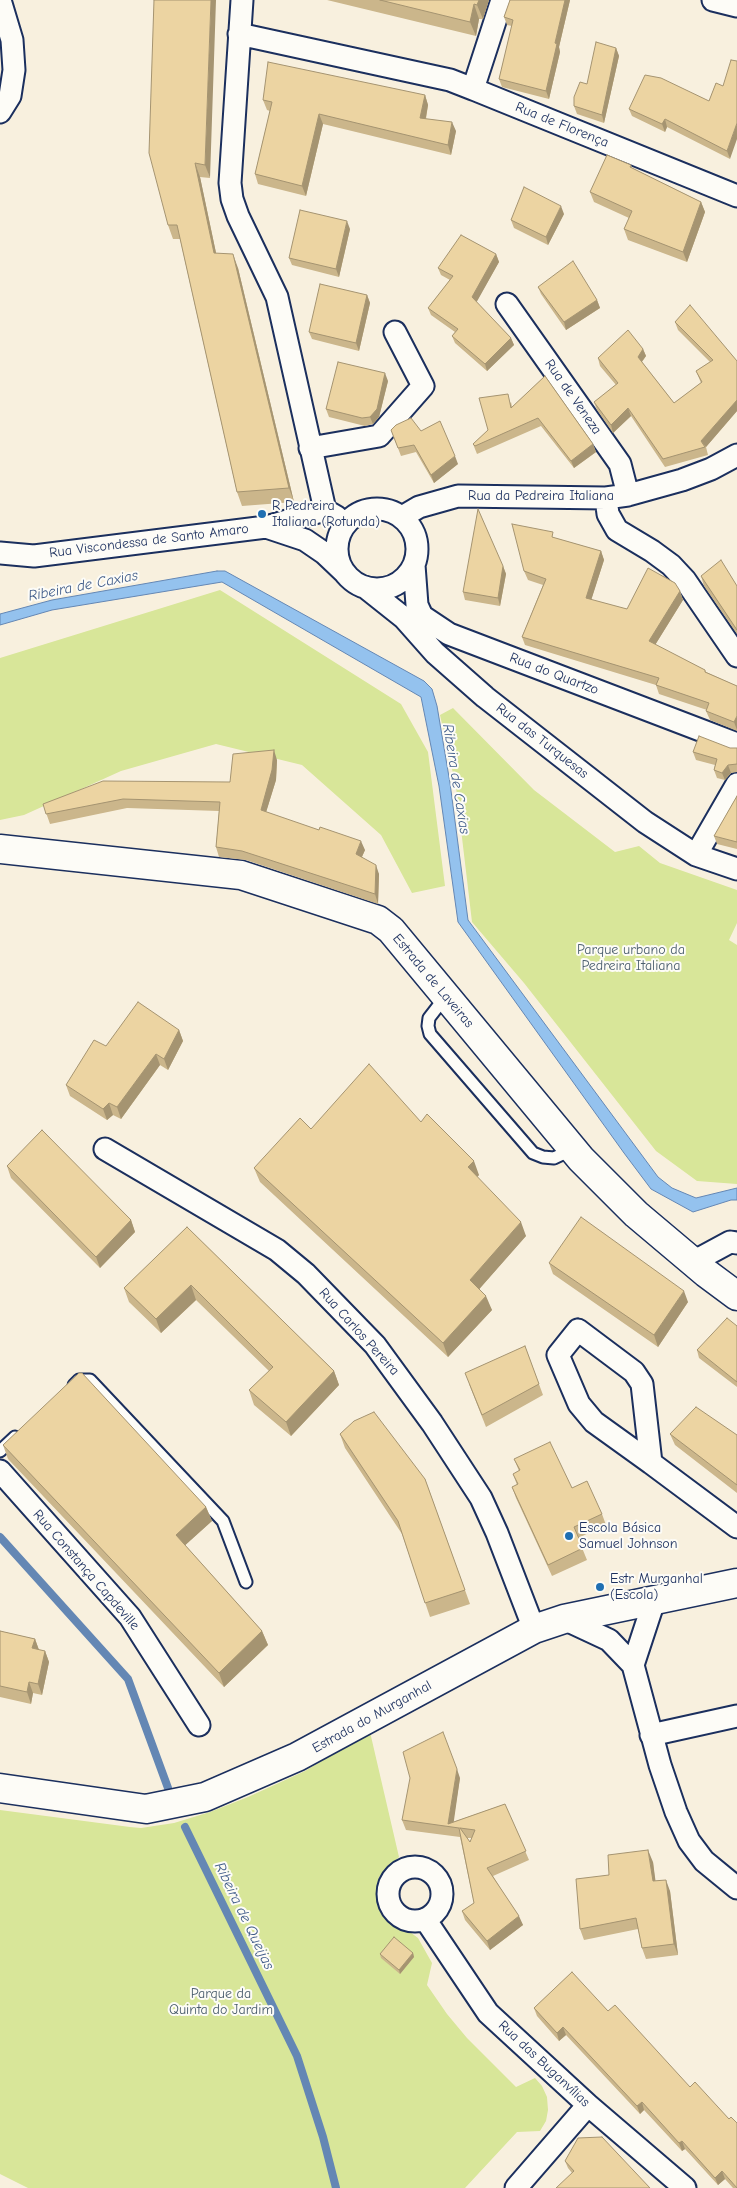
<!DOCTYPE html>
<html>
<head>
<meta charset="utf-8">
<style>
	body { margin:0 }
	canvas { display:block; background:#f8f0de }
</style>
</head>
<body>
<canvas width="737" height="2188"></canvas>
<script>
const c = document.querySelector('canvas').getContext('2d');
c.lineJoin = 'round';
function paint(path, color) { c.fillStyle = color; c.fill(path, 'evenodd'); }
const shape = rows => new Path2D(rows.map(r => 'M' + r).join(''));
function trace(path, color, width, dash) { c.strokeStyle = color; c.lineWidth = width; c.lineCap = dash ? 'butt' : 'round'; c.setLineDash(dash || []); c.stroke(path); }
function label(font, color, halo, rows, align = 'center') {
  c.font = font + ' "Comic Neue",sans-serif'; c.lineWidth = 4; c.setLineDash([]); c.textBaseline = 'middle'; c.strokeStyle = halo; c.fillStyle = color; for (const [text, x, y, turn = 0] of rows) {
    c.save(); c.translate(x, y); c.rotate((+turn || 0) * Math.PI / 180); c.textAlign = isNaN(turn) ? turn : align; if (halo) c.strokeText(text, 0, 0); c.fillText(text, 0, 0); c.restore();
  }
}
const green = shape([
	[220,590,401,704,428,752,445,886,412,893,381,835,302,765,216,744,121,771,24,815,0,820,0,658],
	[453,708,534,790,615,852,639,846,660,863,737,890,737,923,729,940,737,945,737,1184,697,1181,656,1151,524,983,472,922,456,787,440,715],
	[370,1732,399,1857,379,1877,376,1890,379,1905,387,1915,418,1938,432,1963,427,1985,447,2014,467,2038,516,2087,535,2078,542,2086,547,2097,548,2110,546,2121,540,2131,517,2132,465,2188,28,2188,0,2174,0,1810,130,1827,141,1828,174,1823,210,1812,248,1797,305,1771]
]);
const water = shape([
	[217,571,225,571,424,681,432,689,437,706,450,783,468,920,658,1177,672,1188,696,1198,737,1188,737,1200,731,1200,693,1212,651,1189,624,1153,458,922,439,786,421,697,222,582,52,610,0,625,0,614,52,600,217,571]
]);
const stream = shape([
	[0,1537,128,1679,168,1788],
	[185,1827,297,2056,323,2137,336,2188]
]);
const lane = shape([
	[446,996,429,1018,428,1026,430,1034,533,1153,543,1157,554,1158,573,1149],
	[74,1385,79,1380,90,1380,223,1521,246,1582],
	[0,1451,15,1437]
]);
const street = shape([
	[0,0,12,40,14,70,10,96,0,112],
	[242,0,230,183,232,199,238,216,277,297,325,510],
	[502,0,473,89,737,196],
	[713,0,737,6],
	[239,34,450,80,473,89],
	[507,304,620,464,628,495],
	[310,448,379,436,423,386,395,332],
	[606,498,608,514,617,530,652,551,671,565,685,580,737,656],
	'337 549a40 40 0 1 1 80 0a40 40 0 1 1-80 0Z',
	[402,517,419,507,458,496,606,498,628,495,682,480,711,469,737,455],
	[266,527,325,510,337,517],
	[0,553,34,556,266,527,305,540,324,553,344,572],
	[414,565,417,605,422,616,449,634,737,744],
	[365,587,404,618,435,653,485,697,645,822,696,855,737,869],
	[696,855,737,784],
	[105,1149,277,1250,306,1274,375,1345,432,1423,481,1498,497,1533,534,1629],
	[693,1262,730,1242,737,1243],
	[578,1330,634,1372,642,1384,651,1463,594,1422,579,1404,558,1355,578,1330],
	[651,1463,737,1527],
	[0,1471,130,1617,199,1725],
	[564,1619,609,1640,633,1665,660,1765,676,1812,689,1841,704,1861,737,1888],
	[633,1665,655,1598],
	[651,1735,737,1716],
	'388 1894a27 27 0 1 1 54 0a27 27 0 1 1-54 0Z',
	[425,1919,488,2013,588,2105,685,2188],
	[516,2188,588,2105]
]);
const secondary = shape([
	[0,849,241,875,378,920,391,930,581,1159,636,1214,706,1273,737,1296],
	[0,1788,146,1809,205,1797,297,1757,534,1629,564,1619,737,1583]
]);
const wall = shape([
	[154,0,210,178,200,177,216,253,238,268,294,502,242,506,237,492,180,239,173,239,168,225],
	[327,0,489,0,483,19,479,19,476,36],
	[510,0,570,0,559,47,560,52,549,99,502,87,499,79,512,26,507,25,504,17],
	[616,48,619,56,604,123,577,114,574,106,587,84],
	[716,83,730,159,667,127,665,132,632,116,629,109,709,101],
	[425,95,428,105,426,119,456,131,451,155,323,124,306,196,258,184,255,174,270,111,267,110,263,100],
	[631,165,632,168,701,202,705,212,687,262,628,240,624,229,629,218,594,202,590,192],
	[564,214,548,245,514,228,511,220],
	[350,229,339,277,292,265,289,258],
	[496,254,499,262,476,302,511,338,514,345,487,371,455,343,452,336,455,332,431,315,428,308,450,280,441,275,438,268],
	[538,287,597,300,600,308,566,330,541,294],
	[367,295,370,303,359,351,312,339,309,332],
	[675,322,737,361,737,411,706,447,708,455,665,467,631,416,613,433,597,410,594,402,616,385,600,366,598,358,643,349,646,356,642,362,674,403,701,383,696,371,710,362,678,330],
	[545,376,593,444,596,452,574,468,541,426,477,454,473,444,488,430,511,402,512,407],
	[388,381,379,417,373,424,365,426,329,417,326,409],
	[391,430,458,464,434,483,416,452,401,456],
	[555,538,601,551,604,560,591,600,627,609,680,591,683,600,655,645,705,670,706,672,737,686,737,731,710,720,706,711,707,710,659,694,656,685,525,645,522,637,543,585,528,580,524,571],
	[503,566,506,574,500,606,465,600,463,592],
	[701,576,737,586,737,634,704,586],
	[730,748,737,748,737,772,731,773,725,780,717,778,714,770,715,765,696,760,693,752],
	[277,760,276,780,266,812,365,850,362,857,379,874,378,904,246,860,219,857,216,847,219,811,127,808,50,824,43,804,230,782],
	[737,796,737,849,717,844,714,836],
	[179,1030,183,1041,168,1070,160,1065,121,1119,113,1115,107,1120,70,1096,66,1085,106,1046],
	[421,1122,479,1175,477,1177,526,1236,479,1289,492,1310,448,1357,260,1182,254,1168,311,1129],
	[7,1166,131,1220,135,1232,100,1268,11,1178],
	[187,1227,334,1371,339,1385,291,1436,254,1405,249,1390,269,1371,196,1300,161,1333,129,1302,124,1288],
	[549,1263,688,1302,658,1347,553,1274],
	[737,1326,737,1387,699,1358,697,1350],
	[525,1346,543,1395,486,1427,469,1384],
	[340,1434,425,1479,470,1604,430,1617,402,1534,345,1448],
	[670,1434,737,1435,737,1493,675,1445],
	[3,1445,206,1507,212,1521,185,1545,262,1631,268,1645,224,1687,8,1459],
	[514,1459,572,1488,602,1514,606,1525,578,1538,587,1560,552,1576,516,1498,512,1487,517,1485,513,1474,519,1471],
	[0,1631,35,1639,39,1650,45,1651,49,1662,42,1695,33,1693,31,1704,0,1697],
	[460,1778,453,1822,505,1804,529,1860,493,1876,523,1925,490,1950,465,1920,462,1911,474,1903,460,1837,406,1830,402,1820],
	[467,1838,472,1838,470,1842],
	[653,1862,655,1881,670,1891,678,1955,646,1959,642,1948,638,1929,584,1940,580,1929,609,1875],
	[413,1953,414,1957,400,1974,381,1958,380,1954],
	[572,1972,737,2188,733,2188,725,2179,718,2185,685,2149,682,2151,644,2110,640,2114,566,2035,559,2041,537,2016,534,2008],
	[565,2161,650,2188,572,2173,568,2168]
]);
const shadedWall = shape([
	[211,0,216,0,210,178,205,165],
	[479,0,489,0,483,19,477,5],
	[565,0,570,0,559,47,560,52,549,99,546,91,555,43],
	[474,4,479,19,476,36,470,22],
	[616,48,619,56,604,123,602,115],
	[425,95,428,105,424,128,420,118],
	[319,114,323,124,306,196,302,186],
	[665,119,667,127,665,132,662,124],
	[452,122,456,131,451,155,448,145],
	[737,123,737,139,730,159,727,151],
	[195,163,200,177,219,267,214,253],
	[701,202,705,212,687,262,683,252],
	[561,206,564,214,548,245,546,237],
	[347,221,350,229,339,277,336,269],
	[233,254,238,268,294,502,289,488],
	[496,254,499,262,475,305,472,297],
	[367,295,370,303,359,351,356,343],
	[597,300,600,308,566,330,564,322],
	[511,338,514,345,487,371,485,364],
	[643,349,646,356,640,364,638,357],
	[385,373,388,381,379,417,373,424,370,417],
	[737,400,737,411,706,447,701,441],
	[628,408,631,416,613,433,611,425],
	[593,444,596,452,574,468,571,461],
	[455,456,458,464,434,483,431,475],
	[601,551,604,560,589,607,586,598],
	[503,566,506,574,500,606,498,598],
	[680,591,683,600,652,650,649,641],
	[737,716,737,730,734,722],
	[274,750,277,760,276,780,264,819,261,810],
	[728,765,731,773,725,780,722,773],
	[361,841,365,850,359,863,356,854],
	[376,865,379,874,378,904,375,894],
	[179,1030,183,1041,168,1070,164,1059],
	[156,1054,160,1065,121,1119,117,1107],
	[109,1103,113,1115,107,1120,103,1109],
	[474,1161,479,1175,473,1181,468,1167],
	[131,1220,135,1232,100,1268,96,1257],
	[521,1222,526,1236,475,1294,470,1280],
	[191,1285,196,1300,161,1333,156,1319],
	[684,1291,688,1302,658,1347,654,1335],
	[486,1296,492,1310,448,1357,443,1343],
	[334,1371,339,1385,291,1436,286,1422],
	[206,1507,212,1521,181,1549,176,1535],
	[262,1631,268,1645,224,1687,219,1673],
	[35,1639,39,1650,32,1648],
	[45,1651,49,1662,42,1695,38,1684],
	[29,1682,33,1693,31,1704,27,1692],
	[457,1769,460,1778,453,1827,448,1824],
	[648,1850,653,1862,657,1892,653,1881],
	[666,1880,670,1891,678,1955,674,1944],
	[519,1916,523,1925,490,1950,487,1941],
	[413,1953,414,1957,400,1974,399,1970],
	[563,2027,566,2035,559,2041,557,2033],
	[642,2102,644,2110,640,2114,637,2106],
	[682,2141,685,2149,682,2151,679,2143],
	[722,2171,725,2179,718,2185,715,2178]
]);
const building = shape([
	[154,0,211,0,205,165,195,163,214,253,233,254,289,488,237,492,177,225,168,225,149,153,154,0],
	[380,0,479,0,477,5,474,4,470,22,380,0],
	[510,0,565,0,555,43,557,44,546,91,499,79,513,20,504,17,510,0],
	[596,42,616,48,602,115,574,106,574,97,580,82,587,84,596,42],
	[731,60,737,61,737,123,727,151,665,119,662,124,629,109,645,75,661,78,709,101,716,83,723,86,731,60],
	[268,62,425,95,420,118,452,122,448,145,319,114,302,186,255,174,272,102,263,100,268,62],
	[607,155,631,165,630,167,701,202,683,252,624,229,632,211,590,192,607,155],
	[524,187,561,206,546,237,511,220,524,187],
	[300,210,347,221,336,269,289,258,300,210],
	[461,235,496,254,472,297,511,338,485,364,452,336,458,329,428,308,453,276,438,268,461,235],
	[573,261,597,300,564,322,538,287,573,261],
	[320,284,367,295,356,343,309,332,320,284],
	[690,305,737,361,737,400,701,441,705,447,663,459,628,408,611,425,594,402,618,383,598,358,628,330,643,349,638,357,674,403,702,382,696,371,713,360,675,322,690,305],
	[338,362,385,373,377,409,370,417,362,418,326,409,338,362],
	[545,376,593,444,571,461,538,418,475,446,473,444,488,430,479,398,508,394,511,408,545,376],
	[411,418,421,431,440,421,455,456,431,475,414,445,398,448,391,430,396,425,411,418],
	[478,509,503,566,498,598,463,592,478,509],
	[512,524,553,532,552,537,601,551,586,598,627,609,648,568,675,583,680,591,649,641,705,670,705,672,737,686,737,716,734,722,706,711,709,703,656,685,659,678,522,637,546,579,524,571,512,524],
	[721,560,737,586,737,630,701,576,721,560],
	[699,736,730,748,737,748,737,764,728,765,722,773,714,770,717,759,693,752,699,736],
	[274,750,272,770,261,810,319,830,320,827,361,841,356,854,376,865,375,894,242,851,216,847,220,802,123,799,46,814,43,804,103,781,230,782,233,754,274,750],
	[737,796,737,842,714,836,737,796],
	[138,1002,179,1030,164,1059,156,1054,117,1107,109,1103,103,1109,66,1085,94,1040,106,1046,138,1002],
	[369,1064,421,1122,427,1114,474,1161,468,1167,521,1222,470,1280,486,1296,443,1343,254,1168,300,1118,311,1129,369,1064],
	[42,1130,131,1220,96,1257,7,1166,42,1130],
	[581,1217,684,1291,654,1335,549,1263,581,1217],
	[187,1227,334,1371,286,1422,249,1390,273,1367,191,1285,156,1319,124,1288,187,1227],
	[727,1318,737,1326,737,1382,697,1350,727,1318],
	[525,1346,539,1384,482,1415,465,1373,525,1346],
	[79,1373,82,1373,206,1507,176,1535,262,1631,219,1673,3,1445,79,1373],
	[696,1407,737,1435,737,1485,670,1434,696,1407],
	[374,1412,425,1479,465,1590,425,1603,398,1521,340,1434,354,1421,374,1412],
	[550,1442,572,1488,587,1481,602,1514,574,1527,583,1548,548,1565,512,1487,518,1484,513,1474,520,1470,514,1459,550,1442],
	[0,1631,35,1639,32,1648,45,1651,38,1684,29,1682,27,1692,0,1686,0,1631],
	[443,1732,457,1769,448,1824,505,1804,526,1851,487,1868,519,1916,487,1941,462,1911,474,1903,459,1828,402,1820,410,1778,403,1752,443,1732],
	[460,1828,475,1830,470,1842,460,1828],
	[648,1850,653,1881,666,1880,674,1944,642,1948,636,1918,580,1929,576,1879,609,1875,608,1855,648,1850],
	[394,1937,413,1953,399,1970,380,1954,394,1937],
	[572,1972,608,2011,615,2005,690,2087,695,2082,729,2119,731,2117,737,2123,737,2188,722,2171,715,2178,682,2141,679,2143,642,2102,637,2106,563,2027,557,2033,534,2008,572,1972],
	[602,2137,650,2188,556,2188,574,2171,565,2161,578,2138,602,2137]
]);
const markers = [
	[262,514,5,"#1f6fb2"],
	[569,1536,5,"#1f6fb2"],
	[600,1587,5,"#1f6fb2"]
];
const streetNames = [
	["Rua de Florença",562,125,22],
	["Rua de Veneza",573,397,55],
	["Rua da Pedreira Italiana",541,496],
	["Rua Viscondessa de Santo Amaro",149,541,-7],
	["Rua do Quartzo",554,674,21],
	["Rua das Turquesas",542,741,38],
	["Estrada de Laveiras",433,981,50],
	["Rua Carlos Pereira",359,1332,48],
	["Rua Constança Capdeville",86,1570,49],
	["Estrada do Murganhal",372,1717,-29],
	["Rua das Buganvílias",544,2064,43]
];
const poiNames = [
	["R Pedreira",272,506],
	["Italiana (Rotunda)",272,522],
	["Escola Básica",579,1528],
	["Samuel Johnson",579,1544],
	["Estr Murganhal",610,1579],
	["(Escola)",610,1595]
];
const parkNames = [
	["Parque urbano da",631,950],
	["Pedreira Italiana",631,966],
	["Parque da",221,1994],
	["Quinta do Jardim",221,2010]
];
const waterNames = [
	["Ribeira de Caxias",83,586,-11],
	["Ribeira de Caxias",456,779,81],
	["Ribeira de Queijas",244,1916,64]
];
paint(green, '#d8e699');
paint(water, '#94c2ee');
trace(water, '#6487b4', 1);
trace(stream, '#6487b4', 8);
trace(lane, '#1b2f5e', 15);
trace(street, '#1b2f5e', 25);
trace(secondary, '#1b2f5e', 31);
trace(lane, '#fdfcf7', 11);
trace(street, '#fdfcf7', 21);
trace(secondary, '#fdfcf7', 28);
paint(wall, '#cbb68b');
paint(shadedWall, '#a59471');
paint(building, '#ecd4a2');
trace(building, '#a59471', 1);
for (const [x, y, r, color] of markers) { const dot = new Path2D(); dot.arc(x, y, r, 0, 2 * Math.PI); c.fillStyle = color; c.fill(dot); trace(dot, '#fdfcf7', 2); }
label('14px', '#1b2f5e', '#fdfcf7', streetNames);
label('14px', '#1b2f5e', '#fdfcf7', poiNames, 'left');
label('14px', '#4a5d6d', '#fdfcf7', parkNames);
label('italic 15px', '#3f5b89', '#fdfcf7', waterNames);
</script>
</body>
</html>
